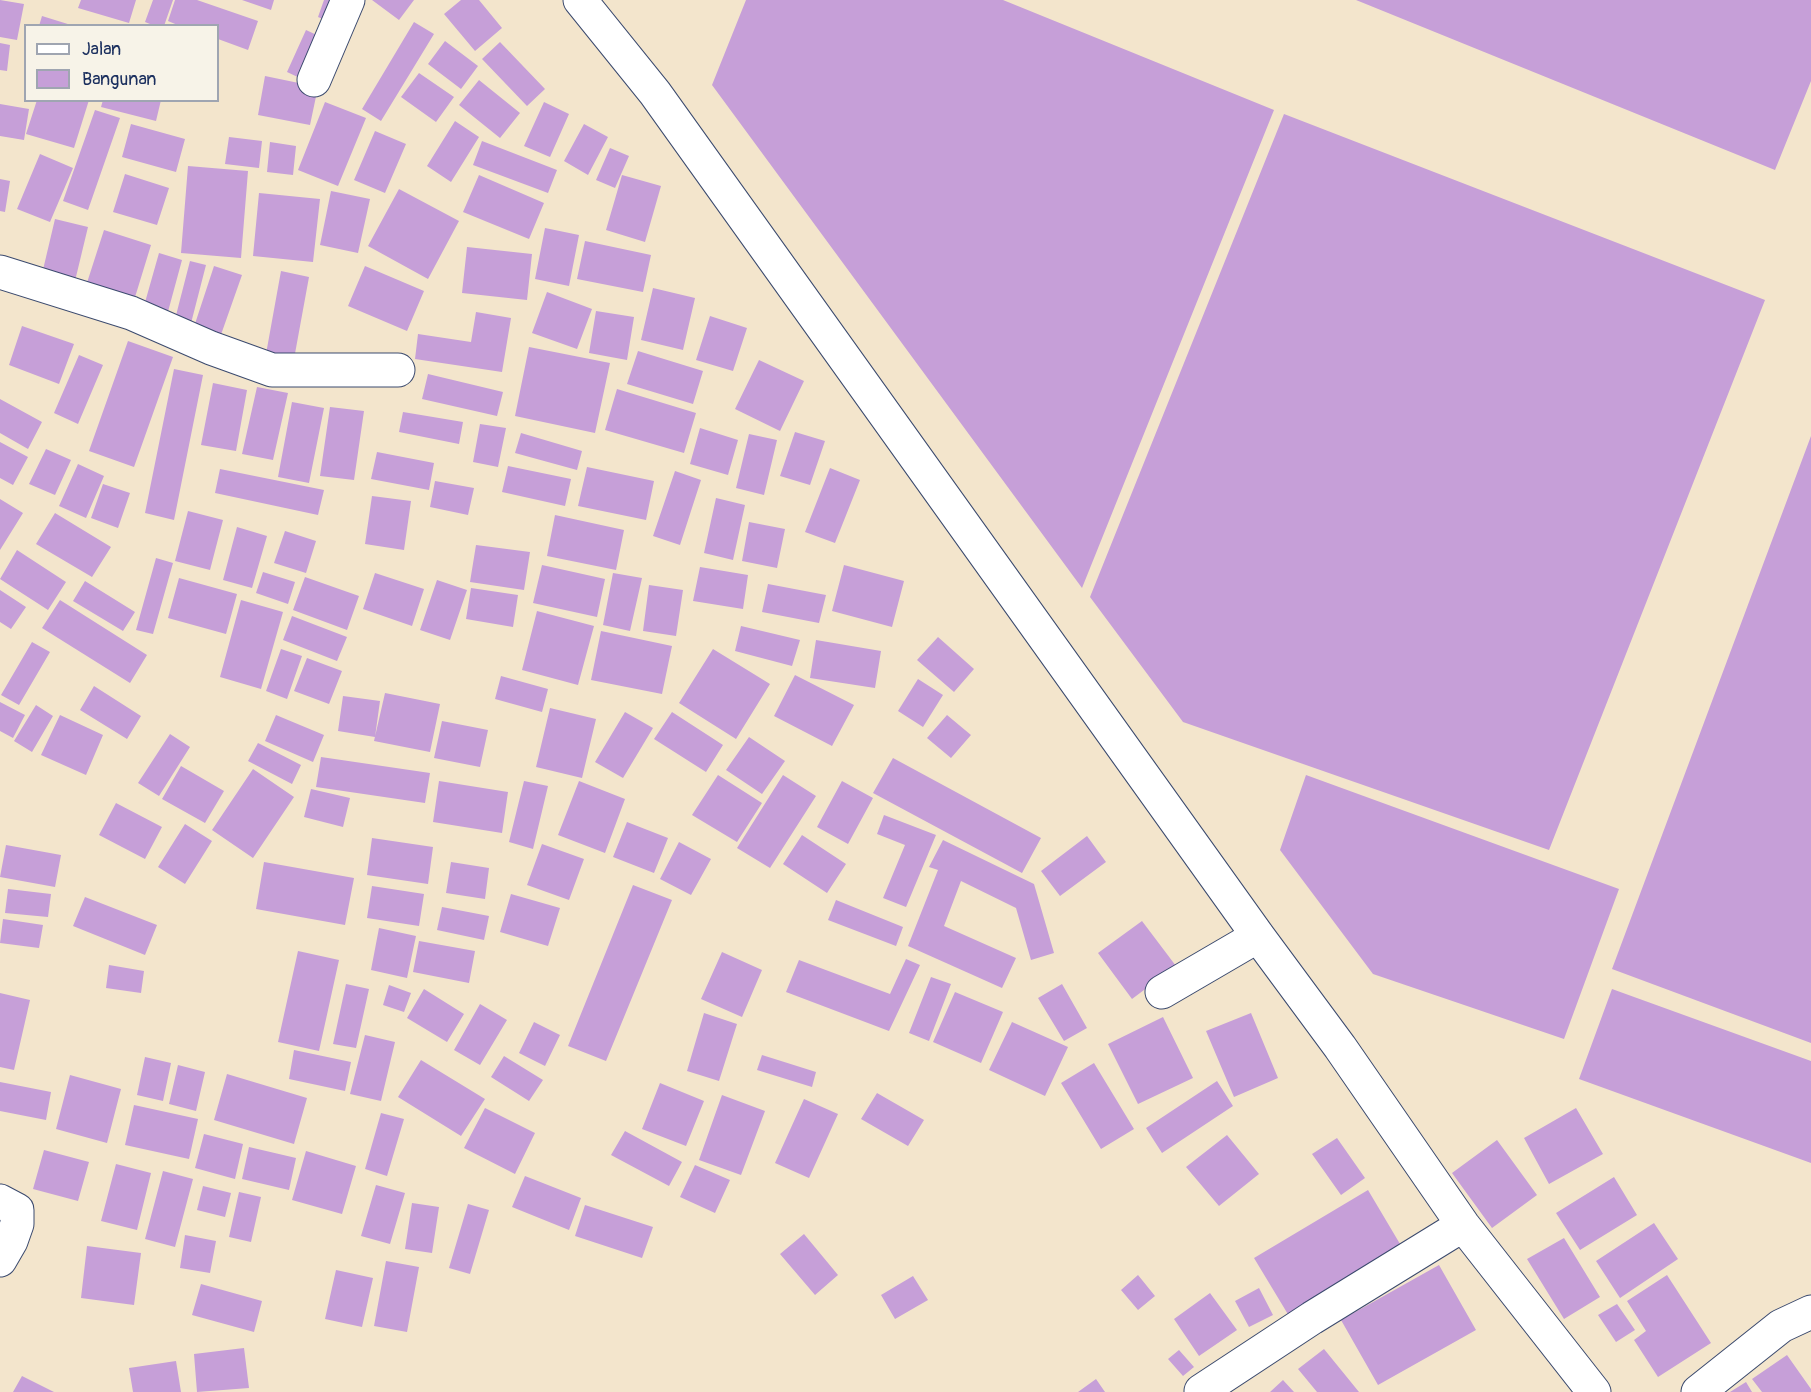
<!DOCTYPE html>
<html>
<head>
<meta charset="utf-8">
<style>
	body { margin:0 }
	#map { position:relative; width:1811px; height:1392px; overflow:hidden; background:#f3e5cc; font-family:Pangolin,sans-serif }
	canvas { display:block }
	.legend { position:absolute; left:24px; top:24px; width:195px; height:78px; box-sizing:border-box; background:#f7f3e8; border:2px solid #9fa5b1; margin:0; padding:8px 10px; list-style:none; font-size:18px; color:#1b2f5e }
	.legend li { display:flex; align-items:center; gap:12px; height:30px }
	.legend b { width:30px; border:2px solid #9fa5b1 }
</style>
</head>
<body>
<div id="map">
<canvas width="1811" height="1392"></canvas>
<ul class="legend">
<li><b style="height:8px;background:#fff"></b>Jalan</li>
<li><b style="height:16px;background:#c69fd8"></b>Bangunan</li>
</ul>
</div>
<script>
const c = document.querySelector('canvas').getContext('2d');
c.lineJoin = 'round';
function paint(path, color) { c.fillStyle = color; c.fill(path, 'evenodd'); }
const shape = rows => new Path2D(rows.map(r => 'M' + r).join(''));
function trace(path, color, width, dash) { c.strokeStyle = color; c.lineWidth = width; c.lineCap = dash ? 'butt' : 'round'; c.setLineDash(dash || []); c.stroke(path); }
const building = shape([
	[0,0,24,4,17,40,0,37],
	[81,0,136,0,129,23,78,8],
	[153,0,173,0,164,26,155,26,145,22],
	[175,0,197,0,258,21,248,50,218,39,218,26,180,26,168,21],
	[242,0,274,0,271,10],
	[324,0,344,0,335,24,318,17],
	[372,0,414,0,399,20],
	[461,0,479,0,502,28,475,51,444,14],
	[746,0,1003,0,1274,110,1082,588,712,85],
	[1356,0,1811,0,1811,81,1775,170],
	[42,16,71,25,71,26,39,26],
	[414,22,434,34,381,121,362,109],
	[306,30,321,37,302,79,287,72],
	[445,41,478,66,461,89,428,64],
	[500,42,545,89,527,106,482,59],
	[0,43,10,45,7,71,0,70],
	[419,73,454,97,436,122,401,97],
	[265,76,318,87,310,125,258,115],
	[479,80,520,113,500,138,459,105],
	[37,100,89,100,74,148,26,134],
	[103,100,161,100,156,121,101,107],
	[325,102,366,118,338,186,298,170],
	[544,102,569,114,550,157,524,146],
	[0,104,29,109,24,140,0,136],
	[95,110,120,118,88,210,63,201],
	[1284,114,1765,300,1549,850,1183,722,1090,597],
	[455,121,479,137,451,182,427,166],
	[131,124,185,139,176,172,122,157],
	[584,124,608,137,588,175,564,161],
	[375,131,406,144,385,193,354,180],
	[229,137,262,141,259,168,225,164],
	[482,141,557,170,548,193,473,165],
	[270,142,296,146,293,175,267,172],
	[610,148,629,156,615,188,596,180],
	[40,154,73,168,50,222,17,209],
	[188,166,248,171,241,258,181,253],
	[125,174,169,188,157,225,113,212],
	[479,175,544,203,529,239,463,212],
	[622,175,661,186,645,242,606,230],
	[0,179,10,181,5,212,0,211],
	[399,189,459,221,428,279,368,246],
	[331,191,370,199,358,253,320,245],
	[259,193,320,199,313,262,253,256],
	[55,219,88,227,75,281,42,274],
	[545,228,579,235,569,286,535,279],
	[104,230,151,245,132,307,84,292],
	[585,241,651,255,643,292,577,279],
	[467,247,532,254,527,300,462,293],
	[159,253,182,260,166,319,142,313],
	[190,261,206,265,189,331,173,327],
	[214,266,242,275,217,346,191,336],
	[365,266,424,291,407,331,348,306],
	[281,271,309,277,294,359,266,354],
	[653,288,695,298,683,350,641,340],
	[547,292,592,309,577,349,532,333],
	[596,311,634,317,627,360,589,353],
	[476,312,511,318,502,372,415,359,418,334,471,342],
	[710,316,747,328,733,371,696,360],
	[22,326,74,344,59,384,9,365],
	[128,341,173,357,134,467,89,451],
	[529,347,610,363,595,433,515,416],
	[638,351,703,371,693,404,627,384],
	[79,355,103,365,78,424,54,413],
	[759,360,804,381,780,431,735,409],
	[174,369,203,375,174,520,145,513],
	[428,374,503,392,497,416,422,399],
	[213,383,247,390,236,451,201,445],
	[257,387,288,393,273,460,242,454],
	[617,389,696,413,684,453,605,430],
	[0,399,42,422,28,449,0,433],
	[292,402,324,408,309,483,278,477],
	[330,407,364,411,354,480,320,476],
	[403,412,463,422,459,444,399,432],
	[480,424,506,428,498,467,473,462],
	[700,428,738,440,728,475,690,464],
	[795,432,825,441,810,485,780,476],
	[521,433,582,451,577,470,515,453],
	[749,434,777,440,764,495,736,488],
	[1811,436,1811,1043,1612,969],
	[0,442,28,457,13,485,0,478],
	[46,449,71,460,55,495,29,484],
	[377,452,434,463,429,490,371,479],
	[78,464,104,476,86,518,59,506],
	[508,466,571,479,565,506,502,492],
	[587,467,654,481,646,520,578,506],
	[830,468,860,480,835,543,805,532],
	[220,469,324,490,318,515,215,493],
	[675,471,701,480,680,545,653,536],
	[435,481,474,488,468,515,430,507],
	[103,484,130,493,118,528,91,518],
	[372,496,411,501,404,550,365,544],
	[716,498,745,505,733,560,704,553],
	[0,499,23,513,0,550],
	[188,511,223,520,210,570,175,561],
	[55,513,111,547,92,577,36,544],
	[555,515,624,530,616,570,547,556],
	[749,522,785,529,777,568,742,561],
	[237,527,267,536,252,588,223,580],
	[285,531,316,541,306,573,274,563],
	[476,545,530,552,524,590,470,582],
	[17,550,66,582,48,610,0,579],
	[156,558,173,563,153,634,136,630],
	[542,565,605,579,597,617,533,603],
	[844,565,904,581,892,627,832,611],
	[700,567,748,575,743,609,693,601],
	[263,572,295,582,288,604,256,593],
	[375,573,424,589,412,626,363,609],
	[613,573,642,578,630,631,603,625],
	[305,577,359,596,347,630,293,610],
	[179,578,237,594,226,634,168,618],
	[437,580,467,590,450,640,420,630],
	[85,581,135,612,123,631,73,601],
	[768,584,826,595,819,623,762,612],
	[649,585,683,590,676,636,643,631],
	[471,588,518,595,513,627,466,619],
	[0,590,26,607,11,629,0,622],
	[60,600,147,655,130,683,42,628],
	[241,600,283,612,261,689,220,677],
	[537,611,594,626,578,685,522,670],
	[292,616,347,637,337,661,283,640],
	[741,626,800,640,792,666,735,651],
	[601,631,672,646,662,694,591,680],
	[938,637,974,669,954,692,917,660],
	[816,640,881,651,875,688,810,678],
	[32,642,50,652,19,705,1,695],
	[281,649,302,656,287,699,266,691],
	[713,649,770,684,736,739,679,703],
	[307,658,342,671,329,704,294,691],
	[795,675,854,705,832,746,774,716],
	[501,676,548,689,542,712,495,699],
	[918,679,943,695,923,727,898,711],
	[94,686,141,716,127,739,80,710],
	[385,693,440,704,430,752,374,741],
	[343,696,380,701,375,737,338,731],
	[0,702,25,715,13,738,0,731],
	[36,705,53,716,32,752,14,741],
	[550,708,596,719,582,778,536,767],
	[625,712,653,728,623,778,595,762],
	[672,712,723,745,706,772,654,739],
	[60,715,103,735,86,775,41,755],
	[276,715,324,735,313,762,265,741],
	[947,715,971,735,951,758,927,738],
	[442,721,488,730,480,767,434,758],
	[170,734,190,747,159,796,138,783],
	[749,737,785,761,762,794,726,770],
	[258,743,301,765,292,784,248,761],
	[321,757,430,773,425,803,316,787],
	[893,758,1041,838,1022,873,873,793],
	[181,766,224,791,205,823,162,799],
	[253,769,294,797,253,858,212,830],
	[718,775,762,803,737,842,692,815],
	[783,775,816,796,770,868,737,848],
	[1306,775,1619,889,1564,1039,1373,974,1280,850],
	[439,781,508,792,502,833,433,822],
	[524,781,548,786,533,849,509,842],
	[579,781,625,799,605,853,558,835],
	[842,781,873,798,848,844,817,827],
	[311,789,350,798,343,827,304,817],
	[116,803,162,827,145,859,99,835],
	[884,815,936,835,906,907,883,898,905,845,877,834],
	[627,822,668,838,654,873,613,857],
	[185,824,212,841,185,884,158,867],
	[802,835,846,864,827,893,783,864],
	[1087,836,1106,862,1060,896,1041,871],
	[372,838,433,847,428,884,367,875],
	[943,840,1034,884,1054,953,1031,960,1016,908,961,881,944,926,1016,958,1002,988,908,946,938,870,929,867],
	[679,842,711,859,691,895,660,879],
	[542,844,584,859,569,900,527,885],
	[6,845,61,855,55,887,0,877],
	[264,862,354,878,345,925,256,909],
	[451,862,489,868,485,899,446,893],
	[633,885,672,900,606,1061,568,1046],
	[372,886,424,894,419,926,367,918],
	[8,889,51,894,48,917,5,913],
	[511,894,560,908,548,946,500,932],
	[85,897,157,925,145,955,73,926],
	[836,900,903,927,896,946,828,920],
	[442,907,489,916,484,940,437,930],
	[3,919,43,925,39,948,0,943],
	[1142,921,1176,966,1132,999,1098,953],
	[379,928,416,936,407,978,371,970],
	[419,941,475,951,469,983,413,972],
	[298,951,339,960,319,1051,278,1042],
	[722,952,762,970,742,1017,701,999],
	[906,959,920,965,889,1031,786,992,799,960,890,994],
	[109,965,144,971,141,993,106,988],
	[931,977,951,984,929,1041,909,1033],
	[346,984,369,989,356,1048,333,1044],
	[1062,984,1087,1028,1064,1041,1038,998],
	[389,985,411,993,404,1012,383,1005],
	[424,989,464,1014,447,1042,407,1018],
	[1612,989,1811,1061,1811,1163,1579,1079],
	[955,992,1003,1012,981,1063,933,1042],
	[0,993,30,1000,14,1070,0,1067],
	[480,1004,507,1020,480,1065,454,1050],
	[704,1013,737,1024,719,1081,687,1071],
	[1251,1013,1278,1078,1234,1097,1206,1031],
	[1163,1017,1193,1078,1138,1104,1108,1044],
	[534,1022,560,1035,545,1066,519,1053],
	[1012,1022,1068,1047,1045,1096,989,1070],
	[365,1035,395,1042,381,1101,350,1094],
	[294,1050,351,1062,345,1091,289,1079],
	[762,1055,816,1072,812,1087,757,1070],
	[504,1056,543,1080,529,1101,491,1077],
	[145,1057,171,1063,163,1101,137,1095],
	[421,1060,485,1099,461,1136,398,1097],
	[1094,1063,1134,1129,1101,1149,1061,1083],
	[178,1065,205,1072,196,1111,169,1104],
	[227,1074,307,1098,294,1144,214,1120],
	[70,1075,121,1089,107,1143,56,1129],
	[1217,1081,1233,1106,1162,1153,1146,1128],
	[0,1082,51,1092,46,1120,0,1111],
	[660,1083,704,1101,686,1146,642,1129],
	[877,1093,924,1120,908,1146,861,1119],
	[722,1095,765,1111,741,1175,699,1160],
	[804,1099,838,1114,809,1178,775,1163],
	[134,1105,198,1119,189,1159,125,1145],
	[485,1108,535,1133,515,1174,464,1148],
	[1576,1108,1603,1154,1549,1184,1524,1138],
	[381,1113,404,1119,387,1176,365,1169],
	[625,1131,682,1162,669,1186,611,1155],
	[204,1134,243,1144,235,1179,195,1168],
	[1227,1135,1259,1174,1219,1206,1186,1167],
	[1337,1138,1365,1178,1341,1195,1312,1154],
	[1497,1140,1537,1195,1492,1228,1452,1173],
	[249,1147,296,1158,289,1190,242,1179],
	[44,1150,89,1162,78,1201,33,1189],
	[306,1151,356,1166,342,1214,292,1200],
	[116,1164,151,1173,137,1230,101,1221],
	[695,1165,730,1180,715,1213,680,1197],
	[163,1171,193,1179,175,1247,145,1239],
	[525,1176,581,1198,569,1230,512,1207],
	[1614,1177,1637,1215,1580,1250,1556,1213],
	[376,1185,405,1193,390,1244,361,1236],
	[203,1186,231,1193,225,1217,197,1210],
	[1368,1190,1403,1249,1289,1316,1254,1258],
	[239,1192,261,1197,251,1242,229,1237],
	[412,1203,439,1207,432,1253,405,1249],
	[468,1204,489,1210,470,1274,449,1268],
	[585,1205,653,1227,642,1258,575,1236],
	[1654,1223,1678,1259,1620,1298,1596,1261],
	[804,1234,838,1275,815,1295,780,1254],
	[185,1235,216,1241,210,1273,180,1268],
	[1564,1238,1600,1297,1564,1319,1527,1259],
	[87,1246,141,1253,134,1305,81,1298],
	[386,1261,419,1267,407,1332,374,1326],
	[1439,1265,1476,1330,1378,1385,1341,1320],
	[336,1270,373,1278,362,1327,325,1319],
	[1138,1275,1155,1296,1138,1310,1121,1290],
	[1667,1275,1711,1343,1658,1377,1634,1340,1646,1331,1627,1301],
	[913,1276,928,1300,895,1319,881,1295],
	[201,1284,262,1301,254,1332,192,1315],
	[1259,1288,1273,1315,1249,1327,1235,1301],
	[1210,1293,1237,1330,1199,1356,1174,1319],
	[1617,1304,1635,1330,1616,1342,1598,1315],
	[244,1348,249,1388,197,1392,194,1354],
	[1324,1349,1359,1392,1317,1392,1298,1369],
	[1179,1350,1194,1367,1183,1376,1168,1359],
	[1787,1355,1811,1389,1811,1392,1762,1392,1752,1379],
	[176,1361,181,1392,133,1392,129,1368],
	[22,1376,54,1392,13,1392],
	[1096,1379,1105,1392,1078,1392],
	[1283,1380,1294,1392,1270,1392],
	[1746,1382,1752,1392,1730,1392]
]);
const street = shape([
	[580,0,655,93,1258,936,1340,1047,1463,1225,1594,1392],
	[314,80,348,0],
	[0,272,131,313,211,348,272,370,398,370],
	[1162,992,1258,936],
	[0,1201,17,1210,17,1224,11,1241,0,1260],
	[1201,1391,1312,1318,1463,1225],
	[1698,1392,1781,1326,1811,1312]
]);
paint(building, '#c69fd8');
trace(street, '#3b4a6e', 35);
trace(street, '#fff', 33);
</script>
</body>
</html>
